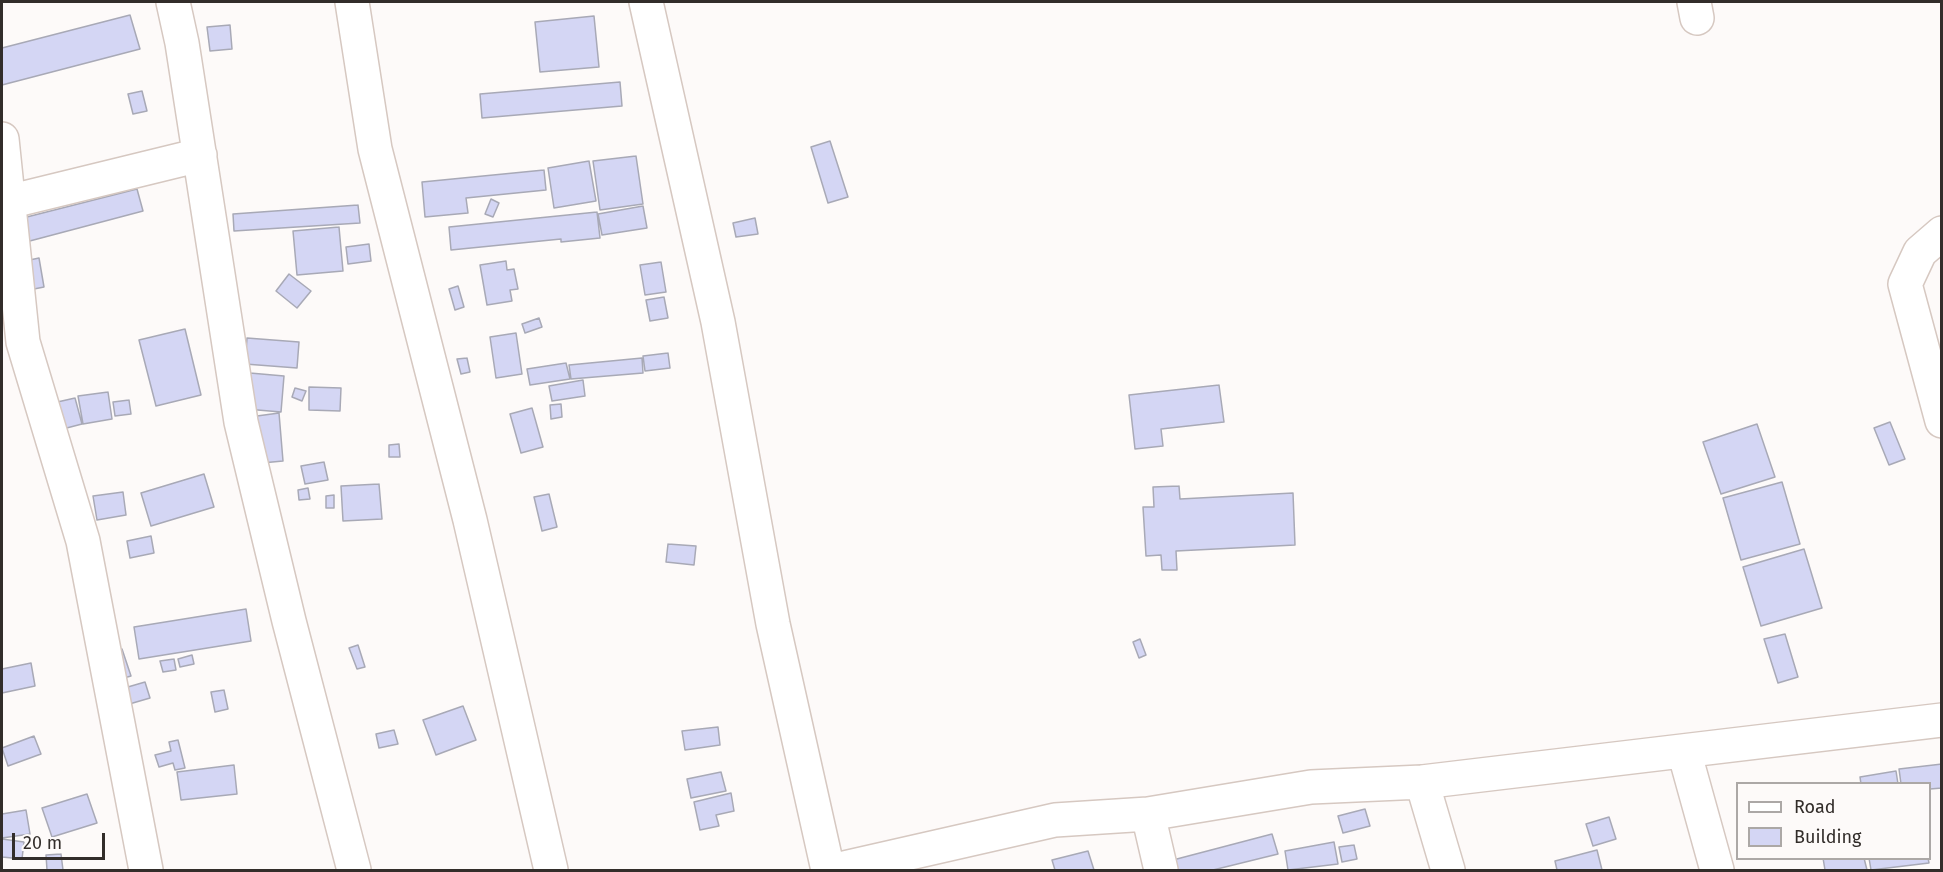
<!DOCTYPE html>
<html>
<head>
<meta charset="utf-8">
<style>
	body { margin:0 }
	#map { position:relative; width:1943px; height:872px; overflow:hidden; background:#fdfaf9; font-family:"Fira Sans",sans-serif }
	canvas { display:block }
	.frame { position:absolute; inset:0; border:3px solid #322d2a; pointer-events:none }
	.legend { position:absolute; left:1736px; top:782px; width:195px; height:78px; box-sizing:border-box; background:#fdfaf9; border:2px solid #aca8a6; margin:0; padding:8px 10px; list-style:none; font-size:18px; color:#322d2a }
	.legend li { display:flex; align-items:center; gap:12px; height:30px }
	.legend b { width:30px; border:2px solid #aca8a6 }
	.scale { position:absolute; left:12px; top:833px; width:93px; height:27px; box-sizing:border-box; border:3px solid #322d2a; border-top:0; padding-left:8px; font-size:18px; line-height:21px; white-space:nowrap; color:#322d2a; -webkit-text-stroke:4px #fdfaf9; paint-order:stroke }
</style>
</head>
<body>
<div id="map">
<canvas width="1943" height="872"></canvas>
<div class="frame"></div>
<ul class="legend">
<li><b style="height:8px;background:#fff"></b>Road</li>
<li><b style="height:16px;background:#d4d6f4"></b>Building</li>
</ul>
<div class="scale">20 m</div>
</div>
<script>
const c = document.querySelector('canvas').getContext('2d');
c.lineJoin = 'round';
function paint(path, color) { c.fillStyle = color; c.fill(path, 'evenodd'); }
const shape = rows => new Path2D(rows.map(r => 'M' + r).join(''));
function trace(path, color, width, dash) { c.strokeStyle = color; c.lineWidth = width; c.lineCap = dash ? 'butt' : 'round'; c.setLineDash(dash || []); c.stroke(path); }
const building = shape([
	[130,15,140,49,2,85,2,48,130,15],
	[594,16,599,67,540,72,535,22,594,16],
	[230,25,232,49,210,51,207,27,230,25],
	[620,82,622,106,482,118,480,94,620,82],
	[142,91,147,111,133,114,128,94,142,91],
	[830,141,848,197,828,203,811,147,830,141],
	[636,156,643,204,600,210,593,161,636,156],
	[589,161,596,201,554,208,548,168,589,161],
	[544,170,546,190,466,198,468,213,425,217,422,182,544,170],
	[137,189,143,211,26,242,19,219,137,189],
	[491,199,499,203,493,217,485,214,491,199],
	[358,205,360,223,234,231,233,214,358,205],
	[643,206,647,228,602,235,598,214,643,206],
	[597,212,600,238,561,242,561,239,451,250,449,227,597,212],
	[755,218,758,234,736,237,733,223,755,218],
	[339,227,343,271,297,275,293,231,339,227],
	[369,244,371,261,348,264,346,247,369,244],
	[39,258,44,287,29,290,25,261,39,258],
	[506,261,507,270,514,269,518,289,510,290,512,301,487,305,480,265,506,261],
	[661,262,666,292,645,295,640,265,661,262],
	[289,274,311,291,297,308,276,291,289,274],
	[458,286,464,307,455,310,449,289,458,286],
	[664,297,668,318,650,321,646,300,664,297],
	[539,318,542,327,525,333,522,324,539,318],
	[185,329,201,395,156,406,139,340,185,329],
	[516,333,522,374,496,378,490,337,516,333],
	[247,338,299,342,297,368,245,364,247,338],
	[668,353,670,368,645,371,643,356,668,353],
	[467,358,470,372,461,374,457,359,467,358],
	[642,358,643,373,571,379,569,365,642,358],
	[566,363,570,379,530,385,527,369,566,363],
	[250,373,284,376,281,412,246,409,250,373],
	[583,380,585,396,552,401,549,386,583,380],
	[1219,385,1224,422,1161,429,1163,446,1135,449,1129,395,1219,385],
	[309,387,341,388,340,411,309,410,309,387],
	[295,388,306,391,302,401,292,397,295,388],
	[108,392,112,419,83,424,78,396,108,392],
	[75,398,82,424,59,430,53,403,75,398],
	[129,400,131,414,115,416,113,402,129,400],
	[561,404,562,417,551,419,550,405,561,404],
	[532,408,543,447,521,453,510,414,532,408],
	[279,413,283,461,262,463,257,416,279,413],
	[1890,422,1905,459,1889,465,1874,428,1890,422],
	[1757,424,1775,477,1721,494,1703,442,1757,424],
	[399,444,400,457,389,457,389,445,399,444],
	[324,462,328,480,305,484,301,466,324,462],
	[204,474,214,507,151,526,141,493,204,474],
	[1782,482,1800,544,1741,560,1723,498,1782,482],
	[379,484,382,519,343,521,341,486,379,484],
	[1179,486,1180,499,1293,493,1295,545,1176,551,1177,570,1162,570,1161,555,1146,556,1143,507,1154,507,1153,487,1179,486],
	[308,488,310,499,299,500,298,490,308,488],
	[123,492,126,515,97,520,93,496,123,492],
	[549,494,557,527,542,531,534,497,549,494],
	[334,495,334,508,326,508,326,496,334,495],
	[151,536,154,553,130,558,127,541,151,536],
	[668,544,696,546,694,565,666,562,668,544],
	[1804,549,1822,608,1761,626,1743,567,1804,549],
	[246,609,251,641,139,659,134,627,246,609],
	[1785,634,1798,677,1778,683,1764,639,1785,634],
	[1140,639,1146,655,1139,658,1133,642,1140,639],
	[358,645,365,667,357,669,349,648,358,645],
	[122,649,131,676,120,679,111,653,122,649],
	[192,655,194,664,180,667,178,659,192,655],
	[174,659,176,670,163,672,160,661,174,659],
	[31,663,35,686,2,693,2,669,31,663],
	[145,682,150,698,126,705,121,689,145,682],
	[224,690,228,709,215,712,211,692,224,690],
	[463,706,476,740,436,755,423,720,463,706],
	[718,727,720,745,685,750,682,731,718,727],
	[394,730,398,744,379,748,376,734,394,730],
	[34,736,41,754,8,766,2,748,34,736],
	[178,740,185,768,175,770,173,763,159,767,155,755,171,751,169,742,178,740],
	[1942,764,1942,788,1930,789,1930,784,1901,784,1899,769,1942,764],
	[234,765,237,794,181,800,177,772,234,765],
	[1896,771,1898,784,1861,784,1860,777,1896,771],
	[721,772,726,791,691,798,687,779,721,772],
	[731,793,734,811,716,815,719,826,700,830,694,802,731,793],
	[87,794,97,823,52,837,42,808,87,794],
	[1365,809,1370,826,1343,833,1338,816,1365,809],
	[26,810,30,834,2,838,2,814,26,810],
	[1609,817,1616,839,1593,846,1586,824,1609,817],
	[1272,834,1278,854,1213,870,1175,870,1173,860,1272,834],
	[2,839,24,842,22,859,2,857,2,839],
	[1334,842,1338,864,1288,870,1285,851,1334,842],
	[1354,845,1357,859,1342,862,1339,847,1354,845],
	[1597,850,1602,870,1557,870,1555,861,1597,850],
	[1088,851,1094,870,1055,870,1052,860,1088,851],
	[61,854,63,870,47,870,46,855,61,854],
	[1823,858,1864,858,1867,870,1825,870,1823,858],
	[1869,858,1928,858,1929,863,1871,870,1869,858]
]);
const minor = shape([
	[173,2,182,43,241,422,289,621,354,870],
	[352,2,375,149,470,520,551,870],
	[646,2,718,322,773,624,828,870],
	[2,139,23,342,83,541,146,870],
	[8,202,200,155],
	[1942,233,1920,252,1905,284,1942,421],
	[1684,751,1717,870],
	[1422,782,1448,870],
	[1148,814,1161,870],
	[835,870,1055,820,1148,814,1311,787,1422,782,1942,720]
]);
const tertiary = shape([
	[1694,2,1697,18]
]);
paint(building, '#d4d6f4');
trace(building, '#a8a9b6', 1.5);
trace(minor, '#d6c8c1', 36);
trace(tertiary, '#d6c8c1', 36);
trace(minor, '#fff', 33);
trace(tertiary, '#fff', 33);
</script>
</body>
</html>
